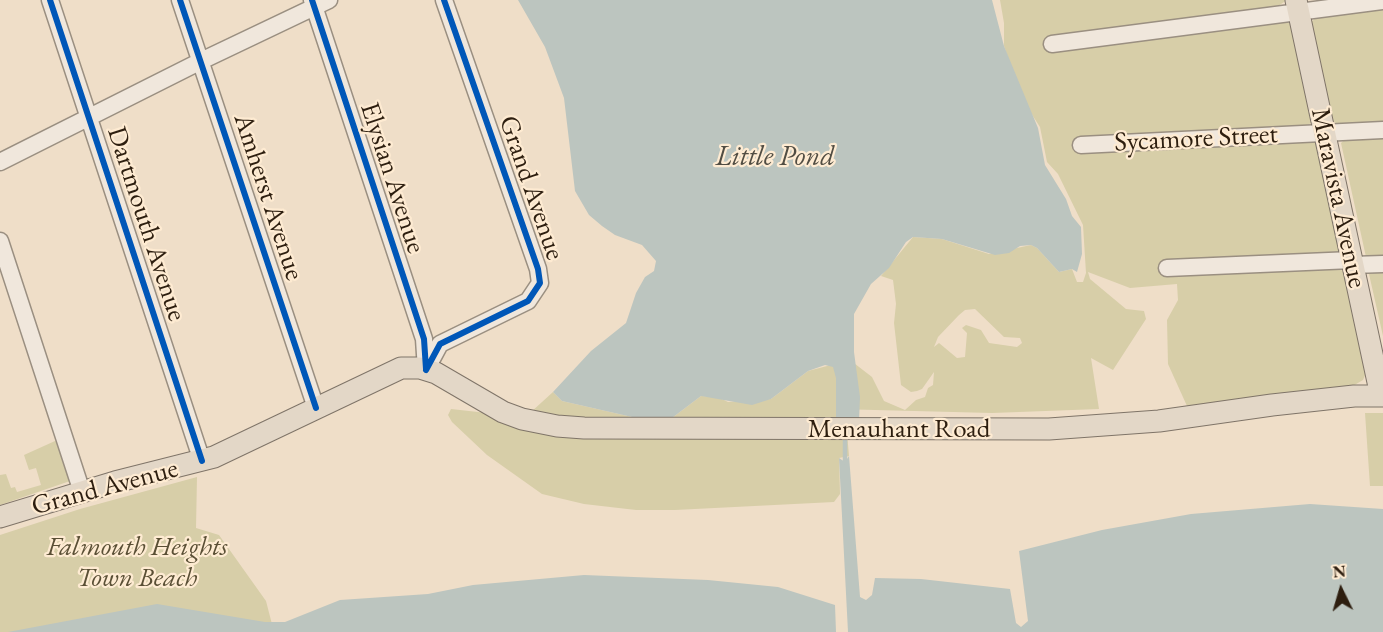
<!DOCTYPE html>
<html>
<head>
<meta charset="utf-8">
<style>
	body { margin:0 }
	#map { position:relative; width:1383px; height:632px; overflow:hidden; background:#efdec8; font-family:"EB Garamond",serif }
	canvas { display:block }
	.north { position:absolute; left:1311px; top:560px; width:60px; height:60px; -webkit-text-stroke:4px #feebd2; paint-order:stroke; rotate:355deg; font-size:16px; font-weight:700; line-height:24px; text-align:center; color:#2d1e0f }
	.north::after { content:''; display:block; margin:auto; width:21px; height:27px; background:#2d1e0f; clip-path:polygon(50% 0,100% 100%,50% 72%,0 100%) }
</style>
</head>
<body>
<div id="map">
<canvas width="1383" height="632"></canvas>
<div class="north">N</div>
</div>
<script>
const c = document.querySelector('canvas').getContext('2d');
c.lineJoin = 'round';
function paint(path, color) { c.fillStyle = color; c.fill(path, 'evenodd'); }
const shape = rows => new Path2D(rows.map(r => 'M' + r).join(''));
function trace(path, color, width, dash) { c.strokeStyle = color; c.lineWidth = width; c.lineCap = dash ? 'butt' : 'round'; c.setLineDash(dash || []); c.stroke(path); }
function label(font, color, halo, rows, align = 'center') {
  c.font = font + ' "EB Garamond",serif'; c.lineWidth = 4.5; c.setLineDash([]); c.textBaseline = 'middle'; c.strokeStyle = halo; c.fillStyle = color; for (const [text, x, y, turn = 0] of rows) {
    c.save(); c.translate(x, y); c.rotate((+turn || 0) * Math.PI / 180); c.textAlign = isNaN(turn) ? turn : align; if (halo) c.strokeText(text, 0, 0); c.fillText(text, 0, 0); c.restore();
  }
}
const green = shape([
	[1000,0,1287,0,1278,6,1238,13,1288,22,1291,25,1311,123,1306,126,1153,134,1312,140,1318,145,1341,249,1339,268,1345,273,1367,371,1363,380,1351,387,1187,406,1168,364,1167,320,1178,300,1177,284,1130,288,1088,272,1090,279,1126,309,1144,311,1146,319,1113,370,1091,358,1099,409,992,413,836,409,846,421,849,456,839,458,840,494,834,502,675,510,636,510,584,504,542,494,487,455,452,422,448,415,451,409,496,414,531,412,553,392,562,401,632,417,672,418,701,396,718,397,728,402,771,399,808,371,850,360,872,377,884,401,905,410,916,400,925,397,928,388,933,385,934,372,922,389,917,391,911,392,901,385,894,323,896,304,893,280,881,276,913,237,942,239,989,254,1031,245,1037,248,1059,272,1072,269,1077,282,1083,282,1086,273,1083,225,1058,174,1047,162,1040,127,1029,110,1013,72,1004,46,1004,23],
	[975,309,1004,337,1020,338,1022,343,1017,347,989,343,981,330,966,325,962,328,967,333,965,357,957,358,939,343,934,347,938,337,959,315,965,310],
	[1383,7,1383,123,1338,124,1332,121,1310,23,1317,17],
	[1383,136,1383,257,1366,257,1341,143,1348,137],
	[1383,271,1383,336,1369,274],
	[1365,413,1383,413,1383,486,1370,486],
	[55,441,58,442,70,481,0,505,0,475,6,474,11,488,15,487,17,492,41,485,36,468,29,470,24,455],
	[197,477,196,528,219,535,266,601,274,632,0,632,0,535,80,509]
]);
const water = shape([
	[518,0,992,0,1004,46,1038,128,1045,165,1066,199,1072,216,1081,227,1082,254,1077,272,1072,269,1059,272,1037,248,1031,245,1020,246,1009,253,995,255,942,239,913,237,906,242,889,268,871,284,854,314,854,352,860,397,859,421,836,418,836,378,833,367,825,365,808,371,771,399,752,405,701,396,672,418,632,417,562,401,553,392,591,351,626,323,636,293,645,277,654,271,656,261,642,245,615,235,602,226,589,215,575,191,564,98,545,47],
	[849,456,860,597,866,600,872,595,875,578,921,579,1010,589,1016,623,1021,627,1028,621,1019,551,1102,530,1191,514,1310,504,1383,509,1383,632,848,632,839,458,845,462],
	[584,575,708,580,778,587,835,605,836,632,8,632,157,604,265,622,285,622,340,600,428,594,473,585]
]);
const stream = shape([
	[845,462,845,436]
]);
const minor = shape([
	[50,0,202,461],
	[180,0,316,408],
	[312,0,424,339,426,370],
	[1052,44,1383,1],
	[1081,145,1383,130],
	[0,162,201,61,329,0],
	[0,241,82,492],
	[1353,265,1383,264],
	[1167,268,1352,260],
	[426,370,440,344,528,301,540,283,538,269,444,0]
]);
const major = shape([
	[1296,0,1381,396],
	[0,517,115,482,214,457,401,368,420,368,436,373,503,412,522,419,557,426,584,428,1049,429,1159,421,1272,405,1354,396,1383,396]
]);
const cycleway = shape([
	[50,0,202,461],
	[180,0,316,408],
	[312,0,424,339,426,369],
	[426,370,440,344,528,301,540,283,538,269,444,0]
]);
const streetNames = [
	["Sycamore Street",1196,139,-3],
	["Elysian Avenue",392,178,72],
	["Grand Avenue",531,188,71],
	["Amherst Avenue",268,197,72],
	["Maravista Avenue",1338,198,78],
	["Dartmouth Avenue",146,224,72],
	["Menauhant Road",899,430],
	["Grand Avenue",105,488,-15]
];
const parkNames = [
	["Falmouth Heights",137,548],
	["Town Beach",137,579]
];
const waterNames = [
	["Little Pond",775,157]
];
paint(green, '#d7cea8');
paint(water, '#bcc5bf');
trace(stream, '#bcc5bf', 4.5);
trace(minor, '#9a8f81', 19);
trace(major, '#7f7468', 23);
trace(minor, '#f0e7dc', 16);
trace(major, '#e3d7c7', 21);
trace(cycleway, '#0057b8', 6);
label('27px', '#2d1e0f', '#feebd2', streetNames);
label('italic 27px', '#5a4f35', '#feebd2', parkNames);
label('italic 28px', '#514d43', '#feebd2', waterNames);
</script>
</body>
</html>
